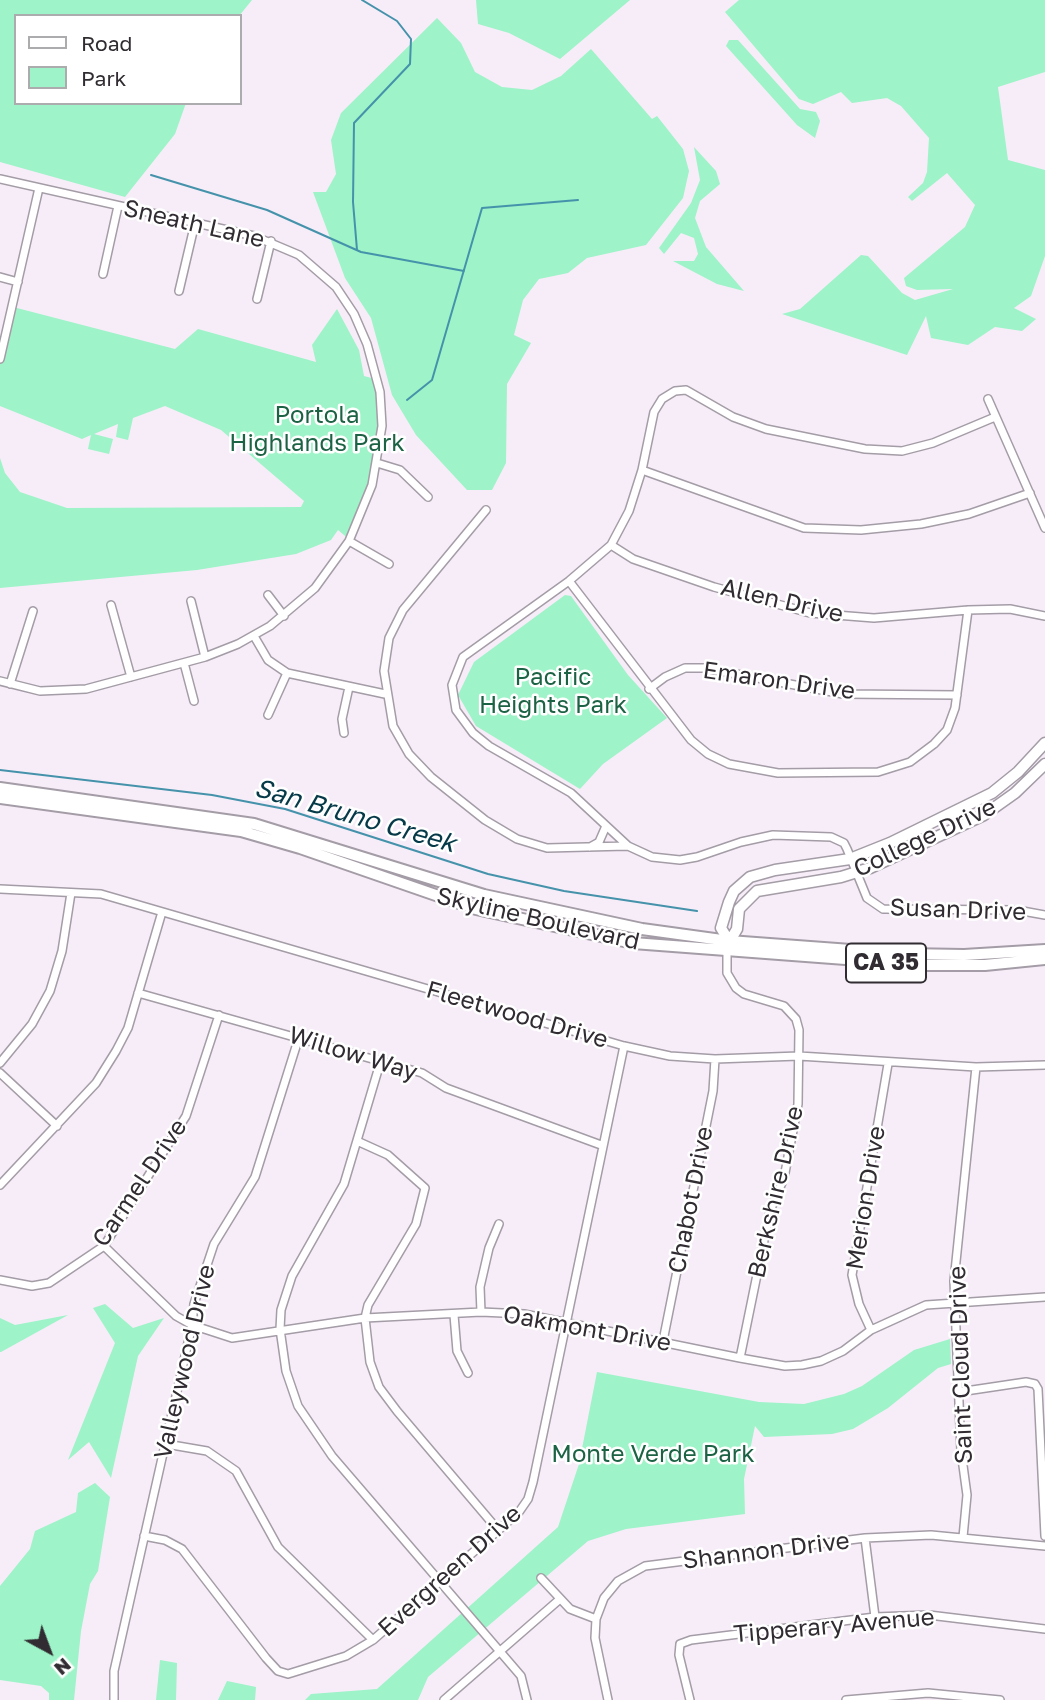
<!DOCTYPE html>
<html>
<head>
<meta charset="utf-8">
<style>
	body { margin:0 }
	#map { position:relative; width:1045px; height:1700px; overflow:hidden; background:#f6edf8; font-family:"Golos Text",sans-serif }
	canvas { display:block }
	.legend { position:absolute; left:14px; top:14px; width:228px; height:91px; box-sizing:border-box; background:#fff; border:2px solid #acabad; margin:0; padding:9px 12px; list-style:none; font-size:21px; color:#302c31 }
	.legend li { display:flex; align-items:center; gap:14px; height:35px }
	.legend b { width:35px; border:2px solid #acabad }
	.north { position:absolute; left:14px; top:1616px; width:70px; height:70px; -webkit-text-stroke:5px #fff; paint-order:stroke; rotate:139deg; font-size:19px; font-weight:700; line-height:28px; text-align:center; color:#302c31 }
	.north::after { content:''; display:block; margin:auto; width:24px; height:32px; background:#302c31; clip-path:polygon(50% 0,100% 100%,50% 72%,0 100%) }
</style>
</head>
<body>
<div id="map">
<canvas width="1045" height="1700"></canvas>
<ul class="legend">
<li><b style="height:9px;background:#fff"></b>Road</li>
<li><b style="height:19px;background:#9ef3c8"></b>Park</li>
</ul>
<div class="north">N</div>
</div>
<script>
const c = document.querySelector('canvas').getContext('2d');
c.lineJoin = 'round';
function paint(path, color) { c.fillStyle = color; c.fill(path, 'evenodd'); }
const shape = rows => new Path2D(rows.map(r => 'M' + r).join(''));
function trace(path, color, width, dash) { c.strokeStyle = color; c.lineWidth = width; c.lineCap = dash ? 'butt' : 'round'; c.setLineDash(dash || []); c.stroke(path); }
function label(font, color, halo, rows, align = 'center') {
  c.font = font + ' "Golos Text",sans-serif'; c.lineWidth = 5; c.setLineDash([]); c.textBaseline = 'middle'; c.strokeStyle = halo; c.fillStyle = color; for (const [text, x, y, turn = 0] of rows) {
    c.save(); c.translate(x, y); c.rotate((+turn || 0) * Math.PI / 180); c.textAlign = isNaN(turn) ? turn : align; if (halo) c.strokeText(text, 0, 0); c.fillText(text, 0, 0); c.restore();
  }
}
const green = shape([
	[0,0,252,0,239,16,16,16,16,103,186,103,175,134,125,197,0,162],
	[476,0,630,0,560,59,509,33,478,24],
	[739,0,1045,0,1045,72,998,87,1008,160,1045,170,1045,256,1031,296,1014,308,1036,319,1022,331,995,327,968,345,931,338,926,316,907,355,782,314,800,309,861,255,868,256,902,293,915,300,953,289,917,290,906,286,904,278,965,227,975,205,947,173,912,201,908,197,923,183,927,172,929,138,901,106,887,98,852,103,841,92,813,104,799,99,725,12],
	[437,18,461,43,475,72,502,87,532,90,561,76,591,49,652,119,657,116,683,149,689,171,683,198,646,245,587,258,568,273,539,279,523,300,514,335,531,343,507,384,506,463,492,490,467,490,416,435,392,395,371,318,345,278,313,192,326,192,336,174,331,140,341,113],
	[729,40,738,40,800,109,816,112,820,121,815,138,797,125,726,46],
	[694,147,716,171,720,184,700,201,695,218,706,247,744,291,717,284,673,261,694,261,698,254,694,238,681,233,664,254,659,248,691,203,700,180],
	[13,307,175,349,198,329,316,362,312,345,337,309,359,350,364,376,379,380,381,390,378,464,350,540,338,530,331,540,296,554,197,570,0,588,0,458,5,473,20,492,67,508,301,507,304,501,221,430,165,406,133,418,128,440,116,437,118,424,94,434,113,439,109,454,88,449,91,435,82,439,0,406,0,363],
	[565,595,571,596,628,675,667,718,603,764,580,789,476,726,458,695,474,662],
	[105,1304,133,1328,164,1318,138,1356,111,1478,89,1442,68,1460,115,1343,93,1308],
	[68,1315,1,1352,0,1352,0,1318,15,1325],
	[950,1339,951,1364,938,1368,888,1408,853,1429,832,1434,764,1437,755,1426,744,1479,745,1514,626,1529,588,1541,428,1677,418,1700,305,1700,311,1694,377,1689,558,1527,579,1464,597,1372,759,1402,804,1404,844,1394,862,1386,914,1350],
	[95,1483,110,1497,98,1571,90,1584,81,1631,74,1700,49,1700,49,1693,41,1686,0,1680,0,1586,30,1549,35,1531,76,1512,78,1493],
	[160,1660,177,1663,176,1700,156,1700],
	[227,1681,256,1687,255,1700,218,1700]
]);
const stream = shape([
	[151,175,267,210,361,252,464,271],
	[357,250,353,202,354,123,410,64,411,39,397,21,362,0],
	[407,400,432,380,482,208,578,200],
	[0,770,212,795,285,809,488,874,564,891,697,911]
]);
const street = shape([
	[0,179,254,236,299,255,336,287,354,314,367,344,380,392,382,426,372,485,349,541,315,588,270,626,238,644,205,657,86,689,40,691,0,681],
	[103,274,118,206],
	[0,277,18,282],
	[179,291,195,223],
	[257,299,271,241],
	[0,359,39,188],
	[988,399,1045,528],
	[995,417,933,443,902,451,865,449,766,429,733,417,686,390,675,391,662,399,654,412,642,470,629,511,611,545,569,581,463,657,452,685,456,710,473,733,489,746,571,793,628,846,652,857,680,860,697,857,741,842,773,835,831,837,844,843,847,849,867,898,883,909,1017,910,1045,915],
	[377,463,400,470,428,497],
	[642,470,804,528,861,530,921,524,969,514,1030,493],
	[486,510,403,610,389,638,384,671,393,726,409,754,431,777,485,820,517,839,547,848,627,846],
	[349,541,389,564],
	[611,545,633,559,714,587,810,613,874,618,968,610,1010,609,1045,616],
	[569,581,691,740,708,754,729,764,778,773,878,772,910,762,934,744,947,730,955,708,968,610],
	[268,595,284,616],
	[191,601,205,657],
	[111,605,131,677],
	[254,636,268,660,287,673,385,694],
	[184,663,194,701],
	[10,684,33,611],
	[649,689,665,677,685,668,704,668,843,694,957,695],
	[268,715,287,673],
	[344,733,342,719,349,687],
	[590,847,599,842,606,826],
	[0,889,101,894,624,1046,670,1056,715,1059,799,1056,976,1067,1045,1065],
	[727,952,727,973,736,988,744,994,784,1006,796,1019,799,1030,798,1104,784,1178,770,1211,740,1358],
	[138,993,422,1073,446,1088,601,1145],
	[381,1060,344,1184,292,1276,281,1310,280,1329,286,1371,298,1406,332,1456,521,1676,527,1700],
	[0,1063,32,1024,50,991,62,951,71,893],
	[0,1073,57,1126],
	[357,1141,388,1155,425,1188,416,1224,368,1305,365,1318,370,1362,379,1387,397,1411,498,1530],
	[0,1185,96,1083,116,1051,128,1028,162,912],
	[104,1246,176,1316,192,1325,232,1338,365,1318,481,1312,524,1314,740,1358,785,1366,802,1365,821,1361,843,1351,871,1330,926,1305,1045,1297],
	[0,1280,32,1286,49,1283,104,1246,186,1116,219,1015],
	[481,1312,480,1287,489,1248,499,1224],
	[454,1315,457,1351,468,1373],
	[871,1330,859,1304,852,1275,888,1064],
	[663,1341,713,1091,715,1059],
	[959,1392,1026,1382,1035,1384,1038,1389,1045,1536],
	[166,1444,207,1451,236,1471,278,1547,373,1640],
	[144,1536,165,1540,182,1549,266,1658,278,1671,288,1674,346,1656,373,1640,519,1512,528,1499,533,1482,624,1046],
	[963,1537,967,1495,961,1451,954,1281,976,1067],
	[865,1538,875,1617],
	[541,1578,570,1609,596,1619],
	[114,1700,114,1671,192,1325,194,1304,214,1244,255,1177,299,1037],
	[444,1700,560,1599],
	[608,1700,595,1638,596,1619,604,1598,618,1581,645,1566,865,1538,931,1535,1045,1546],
	[690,1700,679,1655,680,1644,691,1640,875,1617,929,1615,1045,1629],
	[846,1700,928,1693,1000,1700]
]);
const secondary = shape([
	[729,941,721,928,729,902,734,891,750,877,775,870,850,859,890,843,992,793,1018,772,1045,743],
	[728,944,737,929,739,909,757,891,841,877,870,868,984,815,1015,793,1045,764]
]);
const primary = shape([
	[0,788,254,824,484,895,642,929,729,941,905,954,964,955,1045,950],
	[0,798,241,831,300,848,476,909,633,943,925,965,985,965,1045,959]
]);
const shields = [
	[886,963,80]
];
const shieldNames = [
	["CA 35",886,963]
];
const streetNames = [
	["Sneath Lane",194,224,13],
	["Allen Drive",782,601,13],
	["Emaron Drive",779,681,8],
	["College Drive",925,838,-25],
	["Susan Drive",958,910,2],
	["Skyline Boulevard",538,919,13],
	["Fleetwood Drive",517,1015,16],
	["Willow Way",353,1054,17],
	["Carmel Drive",140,1183,-56],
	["Berkshire Drive",776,1192,-77],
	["Merion Drive",866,1198,-81],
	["Chabot Drive",691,1200,-79],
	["Oakmont Drive",587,1329,10],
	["Valleywood Drive",185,1362,-77],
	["Saint Cloud Drive",961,1365,-92],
	["Shannon Drive",766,1551,-7],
	["Evergreen Drive",450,1571,-42],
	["Tipperary Avenue",834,1626,-5]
];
const parkNames = [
	["Portola",317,415],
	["Highlands Park",317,443],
	["Pacific",553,677],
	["Heights Park",553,705],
	["Monte Verde Park",653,1454]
];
const waterNames = [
	["San Bruno Creek",355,816,16]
];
paint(green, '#9ef3c8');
trace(stream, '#4592ab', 2);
trace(street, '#a49ca6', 10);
trace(secondary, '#a49ca6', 13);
trace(primary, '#a49ca6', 14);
trace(street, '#fff', 7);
trace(secondary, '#fff', 10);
trace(primary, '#fff', 10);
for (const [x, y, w] of shields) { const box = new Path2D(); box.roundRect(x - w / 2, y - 19.5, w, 39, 5); c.fillStyle = '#fff'; c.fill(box); trace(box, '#302c31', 2); }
label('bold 23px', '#302c31', null, shieldNames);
label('24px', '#302c31', '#fff', streetNames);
label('24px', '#1c6244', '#fff', parkNames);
label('italic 26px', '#063a48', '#fff', waterNames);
</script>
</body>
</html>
